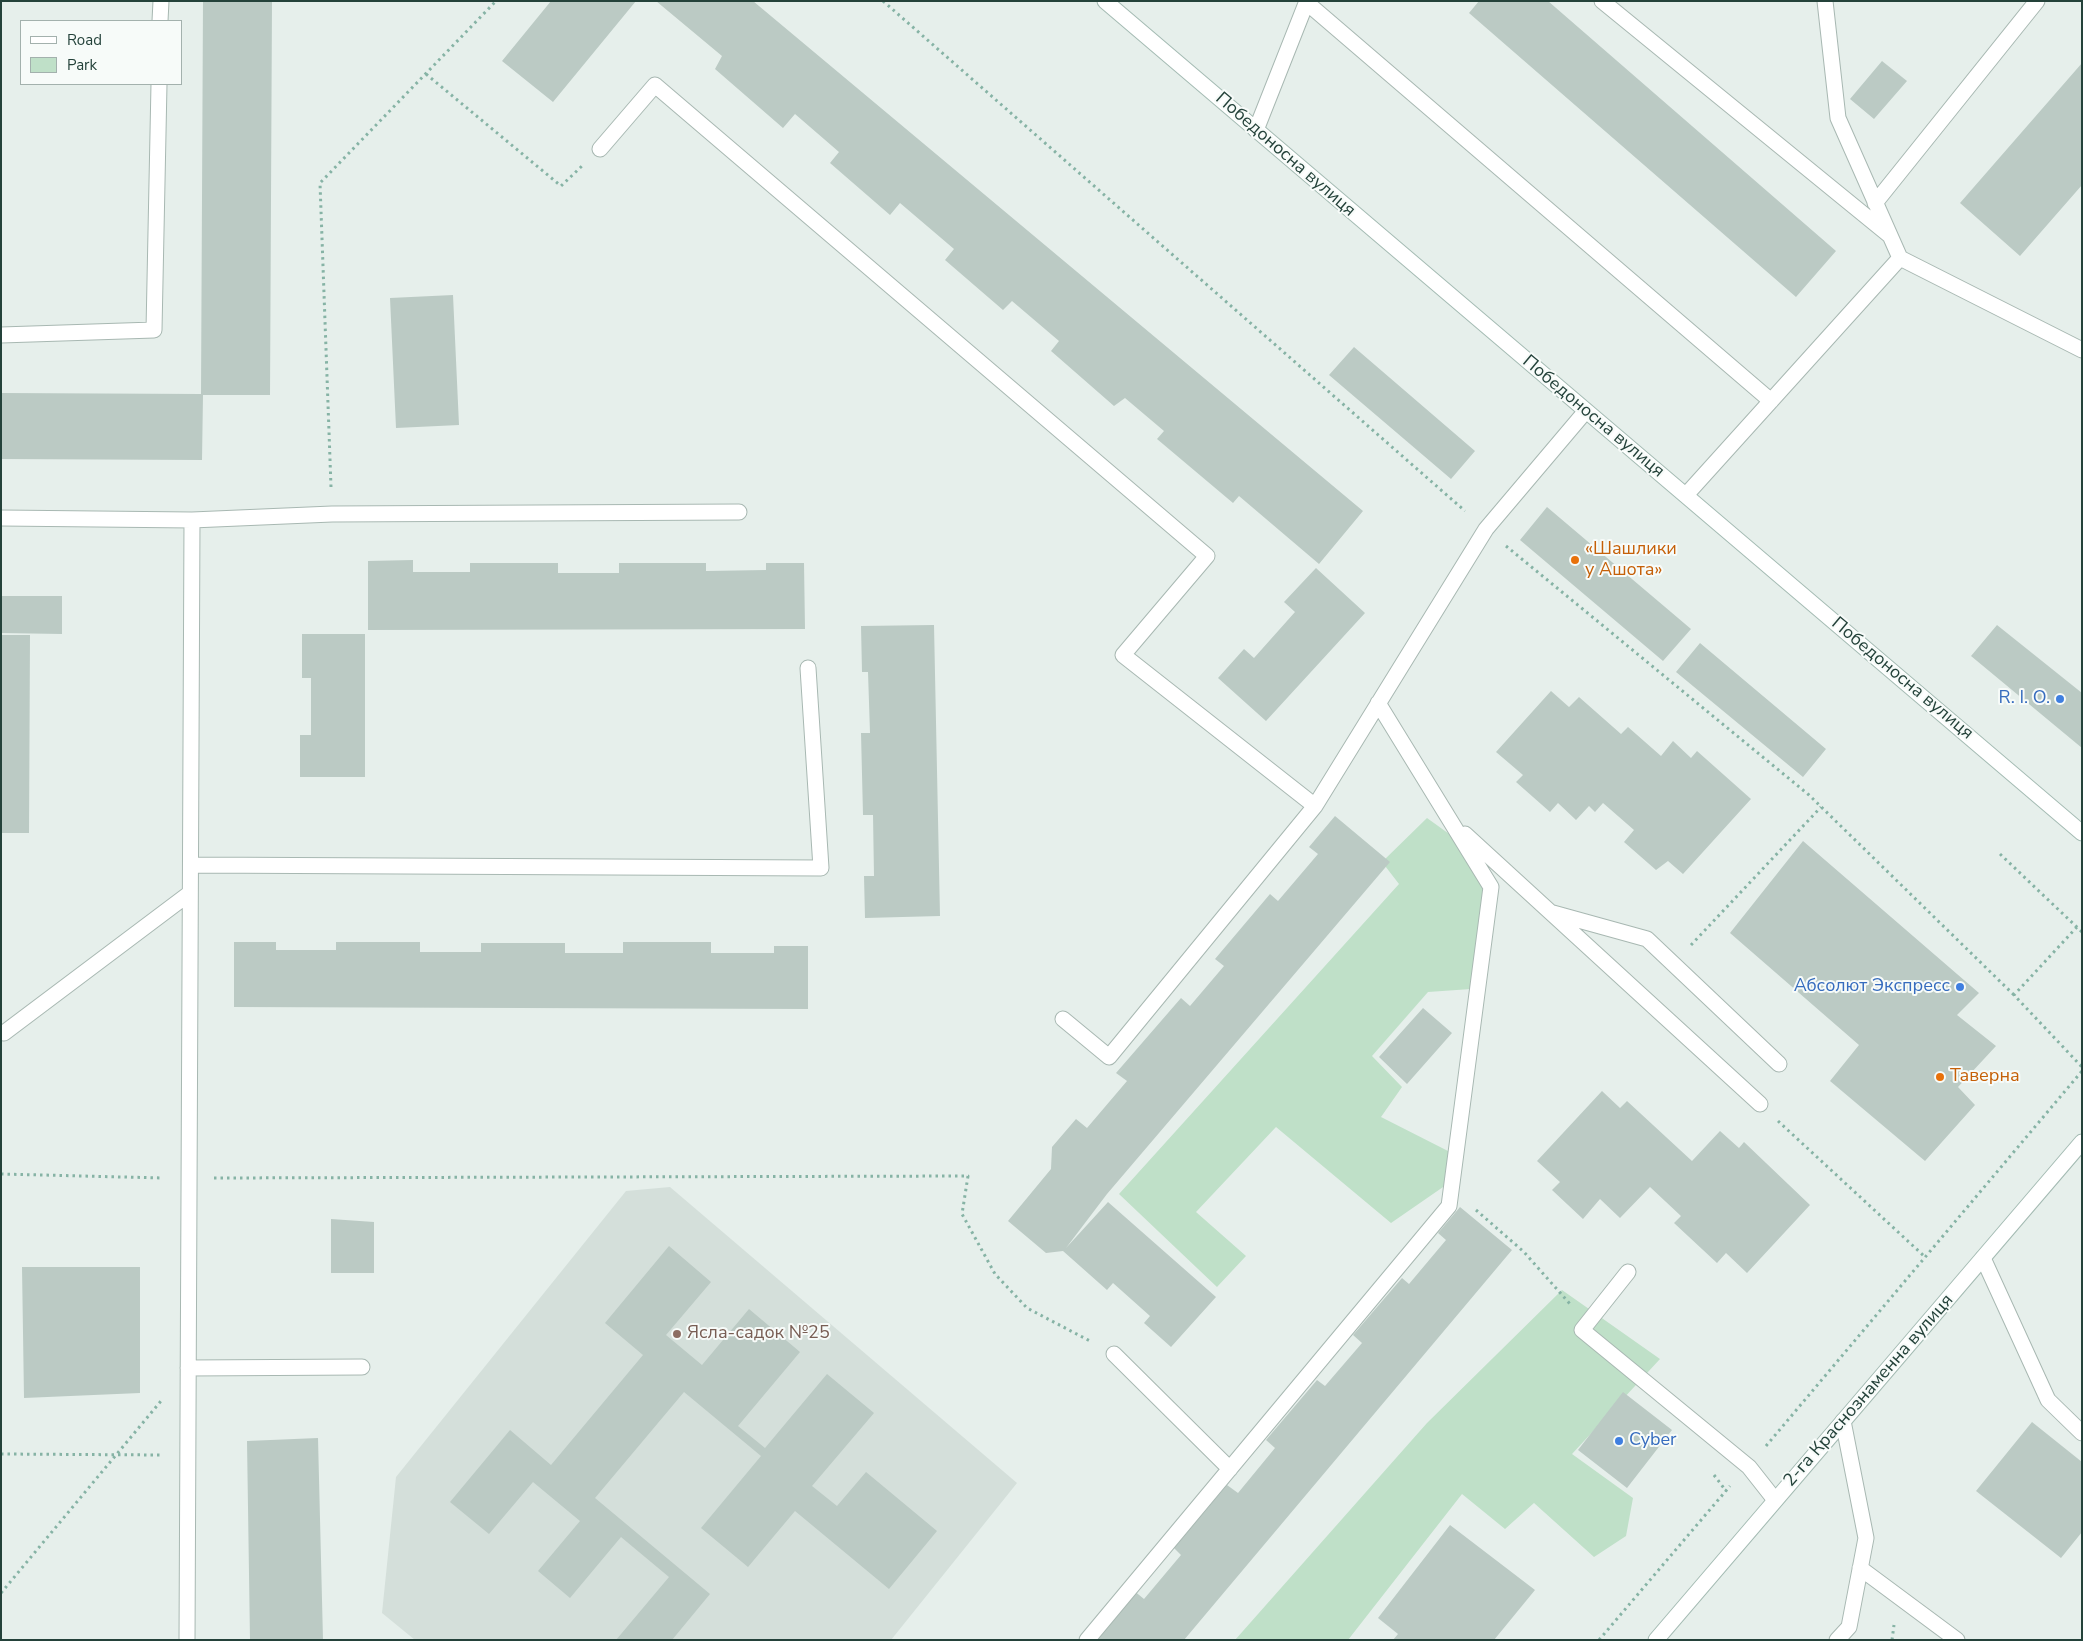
<!DOCTYPE html>
<html>
<head>
<meta charset="utf-8">
<style>
	body { margin:0 }
	#map { position:relative; width:2083px; height:1641px; overflow:hidden; background:#e6efeb; font-family:"Nunito Sans",sans-serif }
	canvas { display:block }
	.frame { position:absolute; inset:0; border:2px solid #24423a; pointer-events:none }
	.legend { position:absolute; left:20px; top:20px; width:162px; height:65px; box-sizing:border-box; background:#f7fbf9; border:1px solid #a3b1ad; margin:0; padding:6px 9px; list-style:none; font-size:15px; color:#24423a }
	.legend li { display:flex; align-items:center; gap:10px; height:25px }
	.legend b { width:25px; border:1px solid #a3b1ad }
</style>
</head>
<body>
<div id="map">
<canvas width="2083" height="1641"></canvas>
<div class="frame"></div>
<ul class="legend">
<li><b style="height:6px;background:#fff"></b>Road</li>
<li><b style="height:14px;background:#bfe0c8"></b>Park</li>
</ul>
</div>
<script>
const c = document.querySelector('canvas').getContext('2d');
c.lineJoin = 'round';
function paint(path, color) { c.fillStyle = color; c.fill(path, 'evenodd'); }
const shape = rows => new Path2D(rows.map(r => 'M' + r).join(''));
function trace(path, color, width, dash) { c.strokeStyle = color; c.lineWidth = width; c.lineCap = dash ? 'butt' : 'round'; c.setLineDash(dash || []); c.stroke(path); }
function label(font, color, halo, rows, align = 'center') {
  c.font = font + ' "Nunito Sans",sans-serif'; c.lineWidth = 4; c.setLineDash([]); c.textBaseline = 'middle'; c.strokeStyle = halo; c.fillStyle = color; for (const [text, x, y, turn = 0] of rows) {
    c.save(); c.translate(x, y); c.rotate((+turn || 0) * Math.PI / 180); c.textAlign = isNaN(turn) ? turn : align; if (halo) c.strokeText(text, 0, 0); c.fillText(text, 0, 0); c.restore();
  }
}
const built = shape([
	[670,1187,1017,1483,891,1640,415,1640,382,1613,396,1477,626,1191]
]);
const green = shape([
	[1427,818,1452,836,1486,887,1471,989,1428,992,1372,1056,1402,1087,1381,1117,1448,1151,1446,1185,1391,1223,1276,1127,1196,1212,1246,1256,1217,1287,1119,1194,1399,884,1382,862],
	[1562,1290,1660,1359,1572,1454,1633,1498,1626,1536,1594,1557,1534,1503,1505,1529,1462,1494,1348,1640,1235,1640,1427,1423]
]);
const building = shape([
	[203,1,272,1,270,395,203,395,202,460,1,459,1,393,201,394],
	[551,1,636,1,553,102,502,61],
	[656,1,753,1,1363,511,1319,564,1239,496,1233,503,1157,439,1164,431,1125,398,1114,406,1051,351,1059,341,1012,301,1003,310,945,260,954,249,900,203,890,215,830,163,839,152,795,114,783,128,715,69,722,56],
	[1479,1,1548,1,1836,251,1796,297,1469,13],
	[1882,61,1907,81,1874,119,1850,99],
	[2082,63,2082,185,2020,256,1960,203],
	[453,295,459,425,396,428,390,298],
	[1354,347,1475,451,1451,479,1329,375],
	[1547,507,1691,629,1663,661,1520,540],
	[413,560,413,572,470,572,470,563,558,563,558,573,619,573,619,563,706,563,706,571,766,570,766,563,804,563,805,629,368,630,368,561],
	[1316,568,1365,613,1266,721,1218,678,1244,649,1254,658,1295,612,1284,602],
	[1,596,62,596,62,634,1,633],
	[934,625,940,916,865,918,864,876,874,876,873,815,863,815,861,733,870,733,868,672,862,672,861,626],
	[1997,625,2082,693,2082,748,1971,656],
	[302,634,365,634,365,777,300,777,300,735,311,735,311,678,302,678],
	[1,635,30,635,29,833,1,833],
	[1700,643,1826,749,1803,777,1676,672],
	[1551,691,1569,707,1579,697,1621,734,1628,727,1661,756,1673,741,1691,758,1697,751,1751,799,1683,874,1668,861,1656,870,1624,842,1634,830,1603,803,1595,812,1589,806,1576,820,1558,803,1550,812,1516,782,1523,775,1496,752],
	[1335,816,1390,862,1107,1194,1066,1248,1108,1202,1216,1297,1171,1347,1144,1323,1150,1316,1113,1283,1107,1290,1063,1251,1046,1253,1008,1221,1051,1169,1052,1147,1076,1119,1087,1128,1127,1081,1116,1073,1181,998,1190,1006,1224,966,1215,959,1270,894,1278,901,1318,854,1309,847],
	[1803,841,1979,993,1957,1015,1996,1046,1958,1087,1975,1105,1925,1161,1830,1081,1859,1045,1730,933],
	[234,942,276,942,276,950,336,950,336,942,420,942,420,952,481,952,481,943,565,943,565,953,623,953,623,942,711,942,711,953,774,953,774,946,808,946,808,1009,234,1007],
	[1423,1008,1452,1033,1407,1084,1379,1057],
	[1602,1091,1620,1108,1627,1101,1692,1161,1720,1131,1739,1148,1744,1142,1810,1205,1747,1273,1726,1253,1717,1263,1674,1223,1681,1216,1650,1187,1620,1218,1600,1199,1583,1219,1552,1190,1560,1182,1537,1161],
	[1460,1207,1512,1250,1184,1640,1091,1640,1133,1590,1144,1599,1181,1555,1174,1548,1227,1485,1238,1493,1275,1448,1266,1440,1317,1380,1325,1386,1362,1343,1353,1335,1402,1278,1409,1284,1446,1240,1438,1233],
	[331,1219,374,1222,374,1273,331,1273],
	[669,1246,711,1282,666,1335,702,1365,749,1309,800,1352,738,1426,765,1448,827,1374,874,1413,812,1486,837,1506,866,1472,937,1531,889,1589,795,1511,748,1567,701,1528,761,1456,684,1392,595,1498,710,1594,672,1640,616,1640,669,1577,621,1537,570,1598,538,1571,580,1521,533,1482,489,1534,450,1502,510,1430,551,1465,643,1355,605,1323],
	[22,1267,140,1267,140,1393,24,1398],
	[1623,1392,1672,1430,1627,1488,1578,1450],
	[2032,1422,2082,1462,2082,1532,2061,1558,1976,1491],
	[318,1438,323,1640,250,1640,247,1441],
	[1450,1525,1535,1590,1494,1640,1393,1640,1398,1634,1378,1618]
]);
const path = shape([
	[883,1,1465,511],
	[426,74,561,186,582,166],
	[331,487,320,183,496,1],
	[1506,546,1809,795,2014,995],
	[2000,854,2082,932],
	[2077,927,2014,995,2082,1067],
	[1691,945,1821,807],
	[1778,1121,1924,1256],
	[1,1174,163,1178],
	[214,1178,968,1176,962,1214,995,1274,1027,1308,1090,1341],
	[1476,1210,1524,1252,1570,1304],
	[1766,1446,2082,1071],
	[1,1454,161,1455],
	[1714,1475,1726,1491],
	[1,1593,161,1401],
	[1599,1640,1730,1486],
	[1892,1640,1894,1625]
]);
const lane = shape([
	[1602,1,1889,235],
	[1825,1,1838,118,1900,258],
	[1306,2,1771,401],
	[160,21,161,1],
	[1256,130,1307,1],
	[600,149,655,85,1207,556,1123,655,1315,806],
	[1875,203,2037,1],
	[1,335,154,330,159,84],
	[1686,495,1900,258,2082,350],
	[1,518,192,520,332,514,739,512],
	[1465,834,1760,1104],
	[191,865,821,868,808,668],
	[1553,913,1647,939,1779,1064],
	[1063,1019,1109,1057,1315,806,1486,529,1585,412],
	[4,1033,190,893],
	[1983,1258,2048,1400,2082,1433],
	[1628,1272,1582,1330,1749,1467,1775,1500],
	[1114,1354,1230,1469],
	[188,1368,362,1367],
	[1860,1568,1957,1640],
	[187,1640,192,520],
	[1087,1640,1449,1206,1491,887,1378,703],
	[1837,1640,1849,1627,1866,1538,1843,1421]
]);
const secondary = shape([
	[1105,1,2082,833],
	[1656,1640,2082,1142]
]);
const markers = [
	[1575,560,5,"#e8710a"],
	[2060,699,5,"#3f7fe0"],
	[1960,987,5,"#3f7fe0"],
	[1940,1077,5,"#e8710a"],
	[677,1334,5,"#8d6e63"],
	[1619,1441,5,"#3f7fe0"]
];
const streetNames = [
	["Победоносна вулиця",1285,155,41],
	["Победоносна вулиця",1593,417,40],
	["Победоносна вулиця",1902,679,40],
	["2-га Краснознаменна вулиця",1869,1391,-49]
];
const foodNames = [
	["«Шашлики",1585,550],
	["у Ашота»",1585,571],
	["Таверна",1950,1077]
];
const shopNames = [
	["R. I. O.",2050,699],
	["Абсолют Экспресс",1950,987],
	["Cyber",1629,1441,"left"]
];
const educationNames = [
	["Ясла-садок №25",687,1334]
];
paint(built, '#d4dfda');
paint(green, '#bfe0c8');
paint(building, '#bbcac4');
trace(lane, '#a8b8b2', 17);
trace(secondary, '#a4bbb3', 17);
trace(path, '#86b3a5', 3, [2.5, 4]);
trace(lane, '#fff', 15);
trace(secondary, '#fff', 15);
for (const [x, y, r, color] of markers) { const dot = new Path2D(); dot.arc(x, y, r, 0, 2 * Math.PI); c.fillStyle = color; c.fill(dot); trace(dot, '#f7fbf9', 2); }
label('18px', '#24423a', '#f7fbf9', streetNames);
label('18px', '#c56008', '#f7fbf9', foodNames, 'left');
label('18px', '#366cbe', '#f7fbf9', shopNames, 'right');
label('18px', '#785e54', '#f7fbf9', educationNames, 'left');
</script>
</body>
</html>
